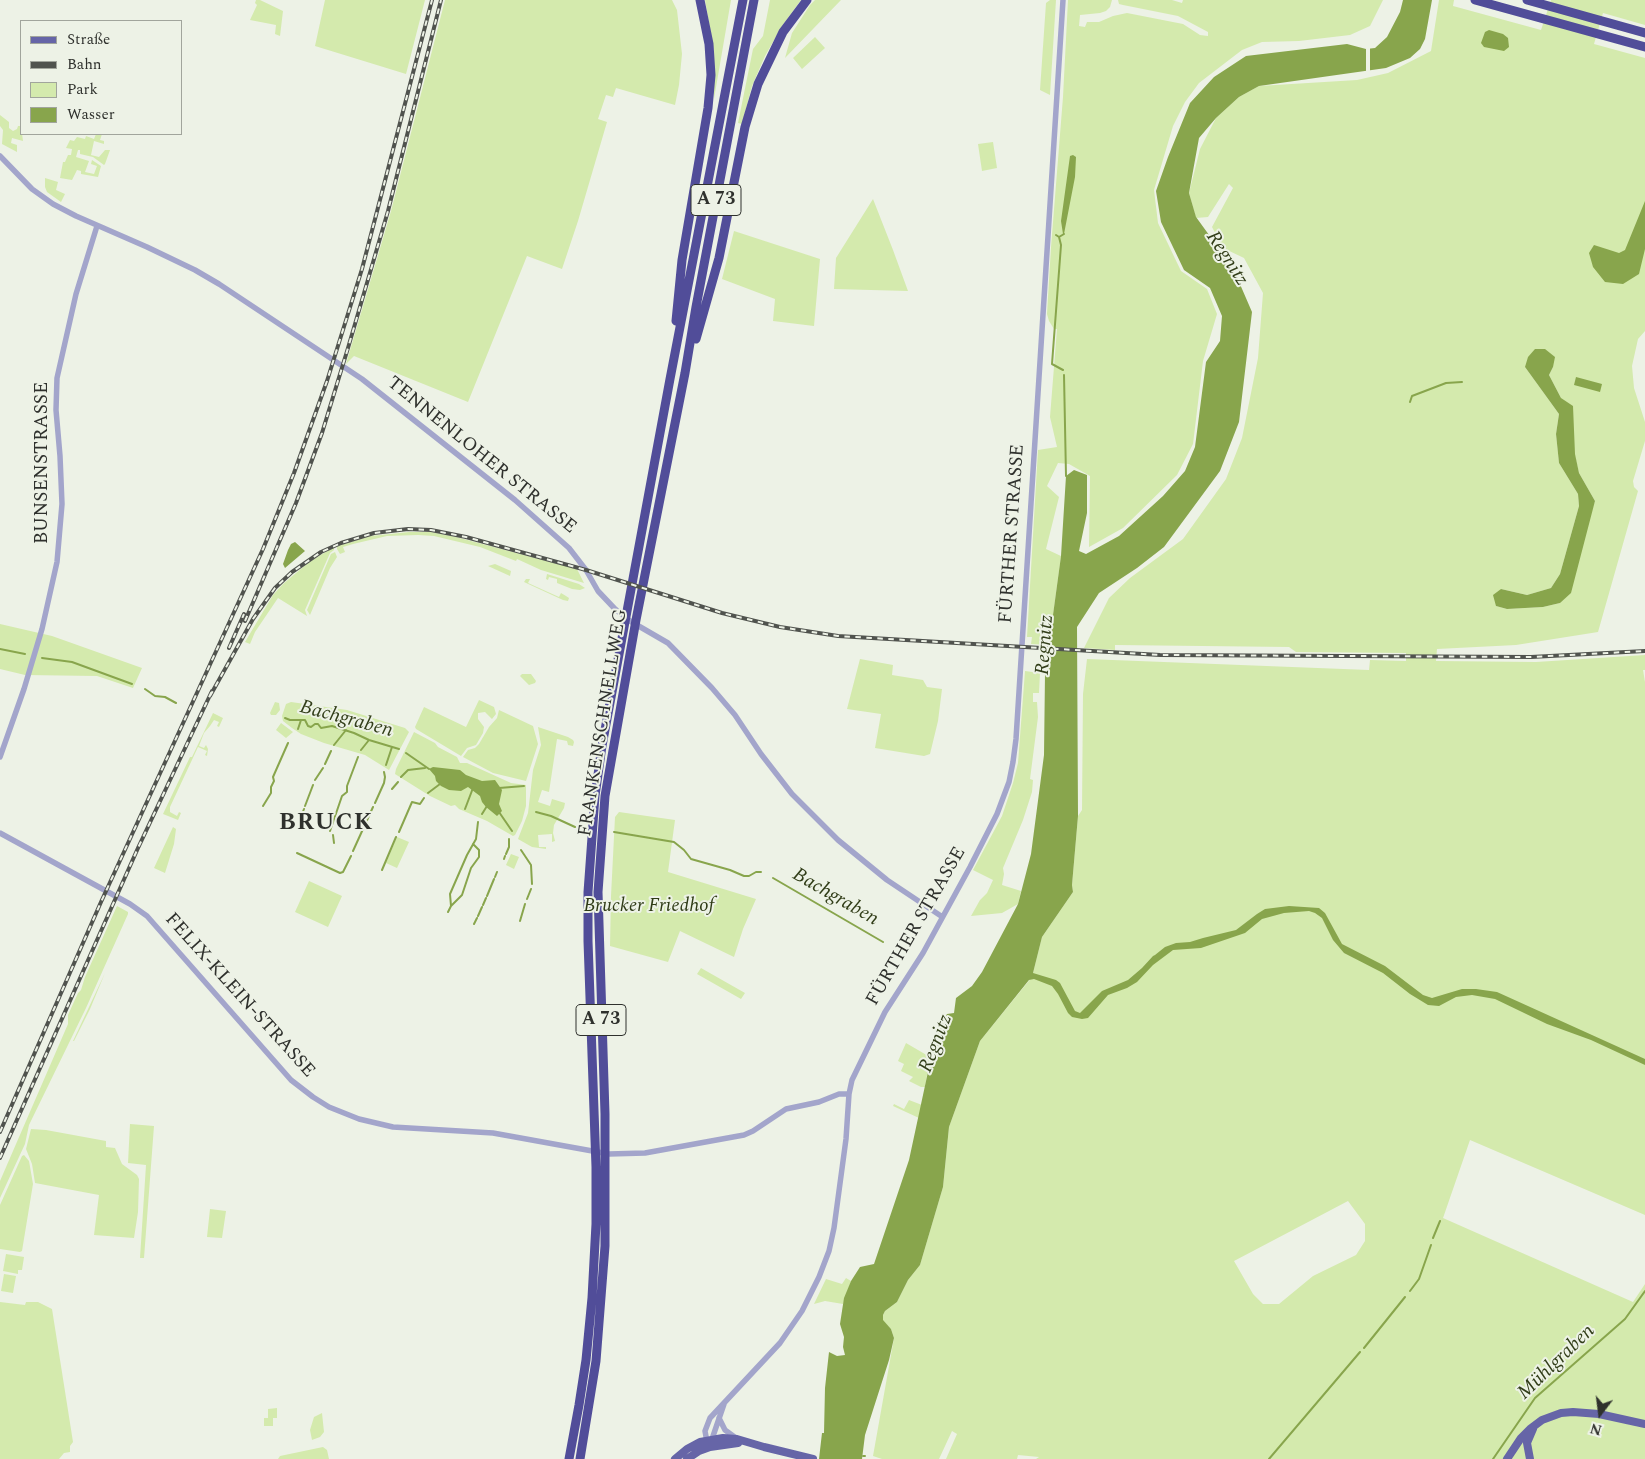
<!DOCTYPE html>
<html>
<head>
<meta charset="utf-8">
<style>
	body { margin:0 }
	#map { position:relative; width:1645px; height:1459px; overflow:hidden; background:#edf2e6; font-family:Spectral,serif }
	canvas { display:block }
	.legend { position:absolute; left:20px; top:20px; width:162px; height:115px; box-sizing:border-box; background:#edf2e6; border:1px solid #a1a59c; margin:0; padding:6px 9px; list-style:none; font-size:15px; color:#2f312d }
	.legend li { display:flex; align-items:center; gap:10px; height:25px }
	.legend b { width:25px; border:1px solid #a1a59c }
	.north { position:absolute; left:1575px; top:1389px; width:50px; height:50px; -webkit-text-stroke:4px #edf2e6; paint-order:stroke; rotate:195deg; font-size:14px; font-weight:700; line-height:20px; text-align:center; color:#2f312d }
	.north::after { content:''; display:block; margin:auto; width:18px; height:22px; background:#2f312d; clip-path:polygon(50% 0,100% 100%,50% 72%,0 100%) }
</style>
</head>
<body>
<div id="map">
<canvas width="1645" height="1459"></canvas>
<ul class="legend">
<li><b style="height:6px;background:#6665a7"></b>Straße</li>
<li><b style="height:6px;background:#50534e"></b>Bahn</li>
<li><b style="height:14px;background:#d4eaad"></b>Park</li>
<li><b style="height:14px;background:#88a54c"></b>Wasser</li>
</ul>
<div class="north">N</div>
</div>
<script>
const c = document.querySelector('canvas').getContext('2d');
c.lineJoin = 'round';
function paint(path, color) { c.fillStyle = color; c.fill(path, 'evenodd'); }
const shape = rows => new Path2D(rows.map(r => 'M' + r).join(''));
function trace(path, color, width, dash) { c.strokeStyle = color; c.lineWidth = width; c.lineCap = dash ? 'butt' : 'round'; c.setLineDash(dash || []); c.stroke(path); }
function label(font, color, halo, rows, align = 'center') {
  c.font = font + ' Spectral,serif'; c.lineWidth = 4; c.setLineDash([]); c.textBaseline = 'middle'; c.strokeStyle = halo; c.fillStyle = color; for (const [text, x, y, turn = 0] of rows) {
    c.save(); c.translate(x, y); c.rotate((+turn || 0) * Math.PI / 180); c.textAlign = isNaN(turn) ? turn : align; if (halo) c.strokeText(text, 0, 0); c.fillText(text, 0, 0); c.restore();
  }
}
const green = shape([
	[256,0,260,0,283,11,280,36,275,34,276,25,250,20,257,5,255,3],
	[325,0,425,0,406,74,315,46],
	[445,0,672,0,677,10,682,54,679,85,675,105,616,88,613,97,606,95,598,119,607,122,578,221,562,269,527,256,468,402,354,356,346,364,391,211],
	[705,0,731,0,714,99,714,52],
	[770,0,801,0,782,26,765,56,752,86,742,124,738,123,753,49,763,36],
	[815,0,841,0,785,58,792,33,810,5],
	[1050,0,1056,0,1050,95,1040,90,1046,3],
	[1068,0,1112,0,1110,7,1106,11,1100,13,1080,15,1079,26,1085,27,1087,22,1099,22,1113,16,1127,13,1183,24,1200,35,1208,36,1208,32,1178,16,1123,5,1119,4,1118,0,1172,0,1182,3,1183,0,1383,0,1370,26,1350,35,1299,41,1262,42,1242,50,1199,83,1185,102,1173,126,1154,190,1158,223,1181,271,1207,289,1217,314,1203,361,1193,444,1177,475,1123,528,1089,547,1090,476,1069,464,1058,463,1047,486,1059,497,1046,549,1061,556,1049,645,1031,644,1032,637,1027,637,1038,450,1057,447,1050,417,1057,329,1054,329,1049,321,1047,314,1051,247,1063,97],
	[1439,0,1454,0,1453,6,1541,30,1551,0,1645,0,1645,25,1603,13,1594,44,1645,58,1645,331,1638,339,1632,366,1634,388,1645,422,1645,441,1633,481,1634,487,1638,491,1598,632,1516,645,1437,649,1436,661,1536,662,1645,655,1645,670,1643,670,1645,682,1645,1215,1470,1140,1443,1218,1633,1302,1645,1284,1645,1459,1036,1459,1039,1457,1018,1455,1017,1459,946,1459,957,1434,952,1431,939,1459,882,1459,873,1456,894,1338,891,1329,883,1321,883,1315,885,1311,897,1302,908,1280,920,1265,943,1187,949,1127,980,1041,1032,977,1042,937,1073,892,1072,885,1078,816,1082,810,1083,694,1087,659,1369,670,1370,660,1406,661,1406,653,1296,652,1289,647,1115,645,1115,650,1084,648,1109,598,1130,578,1183,539,1226,479,1242,438,1258,358,1263,293,1244,258,1223,248,1212,227,1233,188,1229,184,1208,217,1196,218,1189,193,1200,149,1216,118,1239,97,1259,86,1357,80,1388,73,1431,51],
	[1525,367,1553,367,1549,375,1561,398,1579,473,1595,501,1560,603,1543,607,1507,609,1496,606,1501,589,1527,595,1551,588,1560,574,1579,506,1578,494,1559,463,1556,434,1559,414],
	[1348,1201,1365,1224,1365,1241,1356,1255,1313,1276,1279,1304,1263,1304,1253,1294,1234,1261],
	[815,37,825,48,802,69,793,58],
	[0,115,9,122,9,128,13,131,17,129,18,126,21,126,23,141,12,138,11,143,17,145,17,152,2,144,3,130,0,126],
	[96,134,102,134,100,140,104,141,104,144,94,141,91,155,99,157,105,150,110,150,105,164,104,165,93,157,80,154,80,150,78,150,76,157,89,161,85,172,94,174,97,166,91,164,92,160,101,166,98,177,81,174,81,171,77,170,72,180,60,178,63,162,65,162,68,155,71,155,72,149,66,148,70,140,74,141,77,137,85,139,86,136,94,139],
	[993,142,997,168,982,171,978,144],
	[45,178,58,182,56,190,65,194,61,202,47,192,45,187],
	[873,199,893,250,908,291,834,289,836,258],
	[734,231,820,259,814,326,773,321,775,299,722,279],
	[409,532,431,532,456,537,577,569,584,583,541,570,517,559,516,561,480,547,434,536,418,535,387,536,353,544,343,547,345,552,340,554,337,549,337,546,370,536],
	[334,547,334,550,330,553,305,610,307,616,278,598,255,632,250,644,245,642,273,595,283,584,309,562],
	[335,552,337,557,330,568,310,615,307,610,331,554],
	[495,564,511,571,510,576,488,566],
	[547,574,579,584,585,588,580,590,572,589,557,583,557,579,549,577,548,580,546,579],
	[526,579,530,579,528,583,559,597,561,593,566,596,569,598,568,601,563,600,524,582],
	[0,624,52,636,142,668,133,688,97,676,25,675,0,669],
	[860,659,893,665,892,675,923,680,927,687,942,689,938,721,930,754,924,756,875,748,881,714,847,709],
	[1025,671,1040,673,1039,693,1033,693,1033,702,1037,702,1038,717,1030,779,1033,780,1032,792,1023,820,1003,868,1004,874,1002,885,1021,891,1018,904,1002,913,971,916,980,900,987,893,993,880,973,870,1002,816,1013,783,1018,763],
	[522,674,531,674,536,681,535,683,529,685,520,676],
	[479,700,494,707,496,714,492,719,485,712,478,713,478,719,484,727,483,733,476,745,467,748,461,756,416,729,415,727,424,707,466,727],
	[275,702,279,703,280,710,276,715,271,715,270,713],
	[291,702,347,710,405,728,409,732,389,770,365,755,324,743,301,734,292,728,283,721,282,716,286,704],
	[499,710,533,726,538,744,526,781,493,773,463,757,468,750,475,748,479,744,489,727,497,718],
	[213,713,223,718,219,727,217,726,219,722,214,720,210,726,204,733,199,746,204,748,206,745,208,749,207,756,205,755,207,751,198,747,170,807,170,812,177,816,179,812,181,813,178,820,163,814,190,757,192,757],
	[281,723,293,732,286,738,276,730],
	[538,727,568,737,573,740,574,742,573,746,568,745,567,741,557,739,549,792,542,790,538,802,550,806,552,799,565,803,564,808,554,825,553,833,555,841,552,842,552,834,538,835,539,847,546,847,546,849,532,847,518,839,528,813,533,770,541,745],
	[414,732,435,743,438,747,457,757,460,763,467,763,511,783,526,785,526,806,522,821,515,835,513,836,487,821,459,809,455,805,451,806,430,796,395,774,396,769],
	[619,812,675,820,668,872,756,899,743,929,734,957,680,931,668,962,610,946,611,896,615,817],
	[173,827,176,829,174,844,165,873,154,868],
	[397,837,409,842,397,868,386,863],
	[511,854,519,857,514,869,506,865],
	[309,881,342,896,328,927,295,912],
	[117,906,128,912,128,914,86,1008,29,1125,25,1144,0,1198,0,1181,68,1024,68,1015,78,993,81,990,85,977],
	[701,968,745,993,741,999,697,974],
	[105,973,90,1009,74,1041,73,1041],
	[906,1043,930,1057,925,1087,921,1087,909,1081,913,1077,901,1071,904,1064,898,1061],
	[909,1100,922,1105,919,1118,893,1106,894,1104,904,1109],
	[130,1124,154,1126,144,1258,140,1258,146,1165,128,1163],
	[31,1129,46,1130,106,1141,106,1147,115,1148,122,1164,137,1175,139,1179,138,1212,134,1238,94,1235,99,1195,35,1183,32,1164,26,1149],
	[24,1155,29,1161,33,1184,22,1251,20,1252,0,1249,0,1205,22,1156],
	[210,1209,226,1211,222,1238,207,1237],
	[6,1254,24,1257,22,1270,18,1270,18,1274,3,1271],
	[4,1274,16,1276,13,1293,1,1291],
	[846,1278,851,1281,843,1304,825,1301,814,1304,826,1279,842,1284],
	[0,1302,25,1305,26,1302,38,1302,52,1309,73,1442,70,1446,70,1452,64,1453,59,1459,0,1459],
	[277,1408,277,1418,273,1418,273,1426,264,1426,264,1418,268,1418,268,1409],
	[322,1413,324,1432,320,1437,312,1440,310,1430,314,1417],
	[323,1447,327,1450,329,1459,278,1459,280,1456]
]);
const water = shape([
	[1403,0,1432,0,1425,39,1420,49,1410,58,1386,68,1259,86,1239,97,1216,118,1199,138,1189,193,1196,217,1233,268,1252,312,1239,422,1220,471,1164,547,1137,568,1099,593,1077,627,1078,816,1072,885,1073,892,1042,937,1033,973,1056,980,1060,983,1075,1011,1080,1013,1102,991,1128,980,1142,968,1153,956,1155,955,1165,947,1176,943,1190,942,1203,938,1236,930,1257,914,1265,909,1289,906,1319,908,1325,913,1342,944,1385,966,1423,995,1432,998,1462,989,1476,989,1497,992,1645,1059,1645,1065,1591,1040,1547,1024,1495,999,1472,995,1456,997,1439,1006,1428,1005,1410,994,1383,973,1344,953,1333,940,1322,918,1315,913,1309,911,1284,913,1262,919,1245,933,1201,948,1173,950,1153,965,1137,982,1127,988,1108,995,1088,1018,1082,1019,1072,1017,1068,1013,1058,994,1052,986,1034,979,1029,980,980,1041,949,1127,943,1187,920,1265,908,1280,897,1302,885,1311,883,1315,883,1320,891,1329,894,1338,889,1360,865,1435,862,1459,819,1459,822,1433,824,1433,825,1388,829,1352,837,1356,845,1355,843,1347,844,1337,840,1324,844,1298,851,1281,860,1267,874,1264,909,1160,937,1030,947,1014,954,1013,956,998,972,986,982,972,1018,904,1031,854,1044,755,1045,674,1061,556,1066,476,1074,470,1087,475,1087,513,1079,551,1086,554,1119,536,1163,496,1185,471,1195,447,1206,362,1220,341,1222,316,1210,288,1184,270,1161,222,1156,191,1168,157,1190,103,1214,77,1246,56,1347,44,1366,49,1375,48,1387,37,1400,12],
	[1489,30,1503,34,1508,38,1509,47,1504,51,1484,47,1481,43,1485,32],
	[1073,155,1076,157,1075,177,1064,234,1063,234,1061,221,1070,156],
	[1645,201,1645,249,1639,274,1623,284,1605,282,1593,267,1589,253,1594,245,1619,253,1625,250],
	[1535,349,1545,349,1555,357,1553,367,1549,375,1561,398,1573,406,1575,454,1579,473,1595,501,1571,593,1560,603,1543,607,1507,609,1496,606,1493,595,1501,589,1527,595,1551,588,1560,574,1579,506,1578,494,1559,463,1556,434,1559,414,1525,367,1528,357],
	[1576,377,1602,384,1600,392,1574,385],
	[295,542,305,551,285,568,283,564,288,550,291,544],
	[433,767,460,770,466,775,482,781,495,780,502,790,499,804,502,811,497,816,486,807,482,802,480,796,468,787,461,791,449,790,441,786,436,781,435,776,429,769]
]);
const pier = shape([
	[1366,46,1370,46,1370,72,1366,73]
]);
const stream = shape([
	[1056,235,1059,237,1061,245,1052,364,1063,370],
	[1059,237,1064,234],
	[1064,375,1066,476],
	[1410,402,1412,396,1446,383,1462,382],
	[0,649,25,654],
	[42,658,72,662,132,684],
	[145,689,155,696,165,697,176,703],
	[285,718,290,720,305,720,308,726,311,727,315,724,318,724,321,728,332,726,354,733,369,740,399,749],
	[298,729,301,720],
	[334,745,346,730],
	[361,750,369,740],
	[406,753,429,769],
	[325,764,331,751],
	[386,765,392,747],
	[401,777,408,770,425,768],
	[315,780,323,768],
	[499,788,524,786],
	[392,789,398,782],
	[428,793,440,784],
	[375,803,384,783,385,777,384,772],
	[263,806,271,793,271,787,274,781,273,777,288,743],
	[305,806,313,785],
	[465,809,473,788],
	[499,812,512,831],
	[536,812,551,816,575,827],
	[302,814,304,809],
	[482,814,487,806],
	[330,831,342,796,347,792,347,786,358,757],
	[399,832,412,802,420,804,424,798],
	[614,832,674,842,684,850,691,859,730,870,744,876,749,876,756,872,761,872],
	[333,835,334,843],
	[521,850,531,865,532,884],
	[353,851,373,807],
	[297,853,340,873,343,872,351,856],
	[506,854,509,847,509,839],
	[504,859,505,856],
	[382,870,396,837],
	[495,877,497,872],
	[773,878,883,942],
	[487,896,494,879],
	[527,899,531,889],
	[483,905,486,898],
	[451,906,462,895,471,868,479,857,479,850,473,844],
	[448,912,451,906,450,894,467,855,476,839,478,822],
	[478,916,482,907],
	[520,921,525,904],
	[474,924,477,918],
	[1433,1238,1440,1221],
	[1410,1291,1419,1279,1431,1245],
	[1364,1348,1405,1297],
	[863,1456,865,1456],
	[1269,1459,1360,1352],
	[1493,1459,1535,1398,1625,1319,1645,1291]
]);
const minor = shape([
	[0,156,32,189,53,204,76,216,147,247,195,270,219,284,362,379,515,500,569,548,586,570,598,591,615,609,630,621,668,643,712,688,735,715,761,754,792,794,838,840,887,880,941,916],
	[0,757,24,689,42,629,57,562,62,504,60,456,56,410,57,378,76,294,97,226],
	[0,833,130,904,147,916,291,1080,313,1097,329,1107,359,1119,393,1127,493,1133,609,1154,645,1153,744,1135,753,1131,786,1109,819,1102,839,1094,849,1094],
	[719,1418,725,1430,736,1438],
	[707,1442,705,1431,710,1418,780,1343,802,1311,819,1277,829,1251,834,1228,846,1139,849,1094,852,1080,885,1012,923,953,970,867,997,814,1009,782,1013,762,1016,739,1063,0],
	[711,1442,724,1404]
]);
const major = shape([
	[675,1459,687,1449,700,1442,723,1438,737,1439,764,1447,813,1459],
	[687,1459,699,1451,710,1447,738,1443],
	[1507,1459,1521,1438,1530,1429,1542,1420,1561,1413,1573,1412,1599,1414,1645,1424],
	[1530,1459,1527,1443,1533,1429]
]);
const highway = shape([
	[1475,0,1645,47],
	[1527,0,1645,33],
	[676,321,682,260,708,108,711,75,709,44,700,0],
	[696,339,719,258,745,127,758,84,783,32,807,0],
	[569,1459,579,1405,586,1360,592,1298,596,1224,596,1167,588,941,588,892,595,796,602,746,670,379,743,0],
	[580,1459,596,1361,605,1246,605,1114,598,892,605,796,636,620,685,373,696,307,754,0]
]);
const rail = shape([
	[245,621,296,503,322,433,348,348,388,211,441,0],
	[229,648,244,614],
	[210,696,253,619,275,588,292,572,321,552,341,543,374,533,408,529,431,530,466,537,586,570,722,613,780,627,838,636,1160,655,1531,657,1645,651],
	[0,1132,101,902,263,549,294,473,327,381,362,269,432,0],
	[0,1158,138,848,212,691]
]);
const shields = [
	[716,200,50],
	[601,1020,50]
];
const shieldNames = [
	["A 73",716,200],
	["A 73",601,1020]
];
const streetNames = [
	["TENNENLOHER STRASSE",481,456,39],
	["BUNSENSTRASSE",43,463,-90],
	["FÜRTHER STRASSE",1013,534,-86],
	["FRANKENSCHNELLWEG",604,723,-81],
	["FÜRTHER STRASSE",917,927,-60],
	["FELIX-KLEIN-STRASSE",239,996,48]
];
const parkNames = [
	["Brucker Friedhof",649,907]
];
const waterNames = [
	["Regnitz",1226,259,57],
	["Regnitz",1046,645,-86],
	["Bachgraben",346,720,15],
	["Bachgraben",835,898,30],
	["Regnitz",937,1044,-69],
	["Mühlgraben",1557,1363,-44]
];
const districtNames = [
	["BRUCK",326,824]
];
paint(green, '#d4eaad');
paint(water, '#88a54c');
paint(pier, '#edf2e6');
trace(stream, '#88a54c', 2);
trace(minor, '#a3a5cb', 5.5);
trace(major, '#6665a7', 8);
trace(highway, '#514d99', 9);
trace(rail, '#50534e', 4);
trace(rail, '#edf2e6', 2, [5.5]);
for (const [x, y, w] of shields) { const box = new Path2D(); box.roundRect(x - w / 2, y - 15.5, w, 31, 4); c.fillStyle = '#edf2e6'; c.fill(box); trace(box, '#2f312d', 1); }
label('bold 18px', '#2f312d', null, shieldNames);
label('19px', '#2f312d', '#edf2e6', streetNames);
label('italic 19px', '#2f3b16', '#edf2e6', parkNames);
label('italic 20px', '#323e19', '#edf2e6', waterNames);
c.letterSpacing = '1px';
label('bold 24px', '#2f312d', '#edf2e6', districtNames);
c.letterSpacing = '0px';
</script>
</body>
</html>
